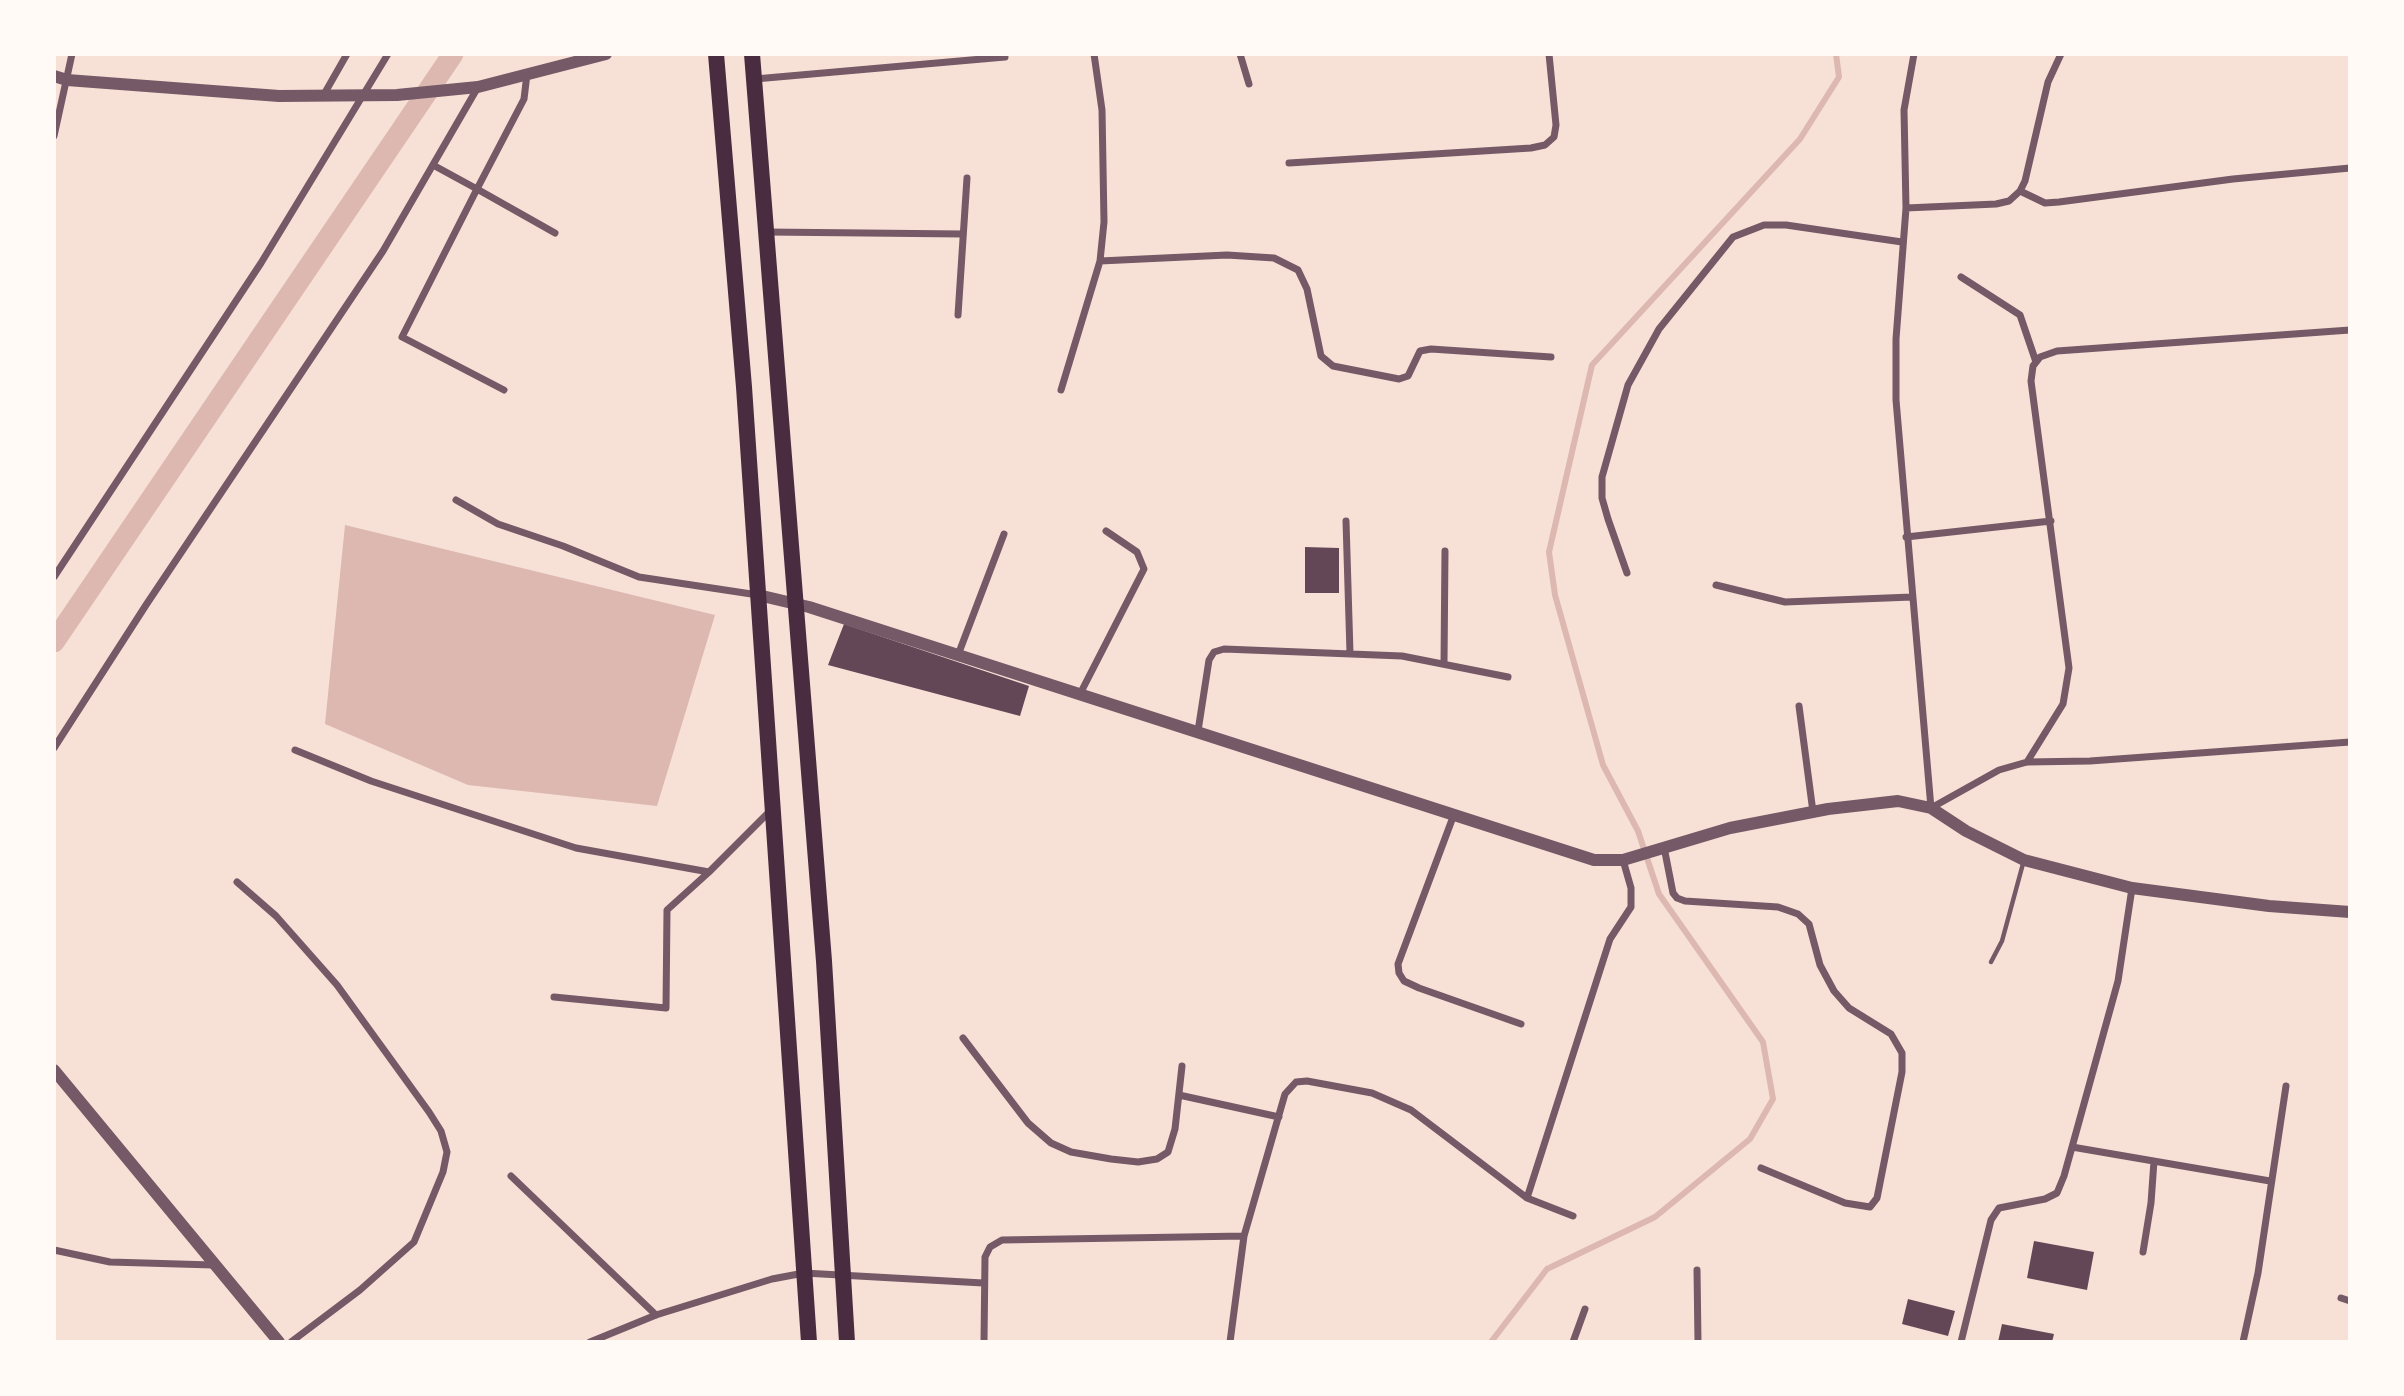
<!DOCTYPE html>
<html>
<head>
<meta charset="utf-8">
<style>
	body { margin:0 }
	#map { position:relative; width:2404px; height:1396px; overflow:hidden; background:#f7e1d7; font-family:"Asap Condensed",sans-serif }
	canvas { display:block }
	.frame { position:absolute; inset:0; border:56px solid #fffaf5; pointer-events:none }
</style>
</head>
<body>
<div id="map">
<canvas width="2404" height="1396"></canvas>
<div class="frame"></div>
</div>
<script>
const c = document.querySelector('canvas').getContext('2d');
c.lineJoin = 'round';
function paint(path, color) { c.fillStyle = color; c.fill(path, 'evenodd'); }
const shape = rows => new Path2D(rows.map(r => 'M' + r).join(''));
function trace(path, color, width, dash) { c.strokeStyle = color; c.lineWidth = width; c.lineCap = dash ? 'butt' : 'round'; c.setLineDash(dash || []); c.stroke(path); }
const water = shape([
	[345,525,715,615,657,806,468,785,325,724]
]);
const stream = shape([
	[1491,1342,1547,1269,1655,1217,1750,1139,1773,1099,1763,1042,1659,894,1638,831,1603,765,1555,595,1549,552,1592,365,1800,139,1839,77,1836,54]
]);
const canal = shape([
	[54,642,453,54]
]);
const building = shape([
	[1305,547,1339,548,1339,593,1305,593],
	[844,624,1029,686,1020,716,828,665],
	[2034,1241,2094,1252,2087,1290,2027,1278],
	[1908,1299,1955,1311,1948,1336,1902,1324],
	[2002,1324,2054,1334,2052,1342,1998,1342]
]);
const service = shape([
	[1991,962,2002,941,2024,860]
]);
const minor = shape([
	[1240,54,1249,84],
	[1914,54,1904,110,1906,208,1896,339,1896,400,1931,808,1999,770,2027,762,2090,761,2350,742],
	[527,74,524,99,477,189,555,233],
	[755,79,1005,57],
	[323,96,347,54],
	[54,136,72,54],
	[1289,163,1531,148,1545,145,1554,137,1556,125,1549,54],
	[433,165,477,189,402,337,504,390],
	[2020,191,2045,203,2059,202,2233,179,2350,168],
	[1906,208,1996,204,2009,201,2020,191,2025,181,2048,82,2061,54],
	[767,232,963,234],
	[1100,261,1227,255,1274,258,1298,270,1307,289,1321,356,1333,366,1399,379,1408,376,1420,351,1431,349,1551,357],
	[1961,277,2020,315,2036,362],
	[958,315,967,178],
	[1061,390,1100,261,1104,222,1102,110,1094,54],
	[456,500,498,524,563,546,639,577,758,595],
	[1346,521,1350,653],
	[1906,537,2051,521],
	[1627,573,1608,519,1602,498,1602,477,1628,385,1659,329,1733,237,1764,225,1786,225,1902,242],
	[54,577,261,263,388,54],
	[1716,585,1785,602,1912,597],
	[958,655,1004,534],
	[1444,664,1445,551],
	[1080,694,1144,569,1137,552,1106,531],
	[1799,706,1813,812],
	[1198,731,1209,660,1214,652,1224,649,1402,656,1508,677],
	[54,748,146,605,383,251,478,87],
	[295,750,371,781,576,848,709,872,772,809],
	[2027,762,2063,704,2069,668,2031,381,2033,366,2040,357,2057,351,2350,330],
	[1453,817,1398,964,1399,973,1404,981,1419,988,1521,1024],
	[1664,847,1673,893,1677,898,1685,901,1778,907,1798,914,1809,924,1820,965,1834,991,1849,1008,1891,1034,1902,1053,1902,1072,1877,1198,1870,1207,1845,1203,1761,1168],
	[237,882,276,916,337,985,429,1112,441,1131,447,1152,443,1172,414,1242,360,1290,291,1342],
	[554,997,666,1008,667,910,709,872],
	[963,1038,1028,1123,1051,1143,1071,1152,1111,1159,1138,1162,1157,1159,1168,1152,1175,1129,1182,1066],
	[1179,1095,1279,1117],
	[2072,1147,2270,1181],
	[511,1176,656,1315],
	[1527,1198,1610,939,1631,907,1631,888,1623,860],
	[54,1250,110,1262,213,1265],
	[2143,1252,2151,1203,2154,1161],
	[1697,1270,1698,1342],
	[2341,1298,2350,1301],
	[590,1342,656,1315,772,1279,804,1273,983,1283],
	[984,1342,985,1257,990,1247,1002,1240,1244,1236],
	[1230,1342,1244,1236,1285,1094,1296,1082,1307,1081,1372,1093,1411,1110,1527,1198,1573,1216],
	[1573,1342,1585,1309],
	[1961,1342,1991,1220,1999,1208,2045,1199,2057,1193,2064,1176,2118,981,2132,888],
	[2243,1342,2258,1273,2286,1086]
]);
const tertiary = shape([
	[54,76,67,80,279,96,397,95,478,87,606,54],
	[758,595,809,607,1594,860,1623,860,1730,828,1828,809,1898,801,1931,808,1966,831,2024,860,2132,888,2269,906,2350,912],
	[54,1070,279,1342]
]);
const primary = shape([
	[716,54,744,387,809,1342],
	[752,54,824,961,847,1342]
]);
paint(water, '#dcb8b0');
trace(stream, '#dcb8b0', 6);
trace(canal, '#dcb8b0', 21);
paint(building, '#644757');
trace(service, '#755966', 4.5);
trace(minor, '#755966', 7);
trace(tertiary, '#755966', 12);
trace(primary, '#4a2c40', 16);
</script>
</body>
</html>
